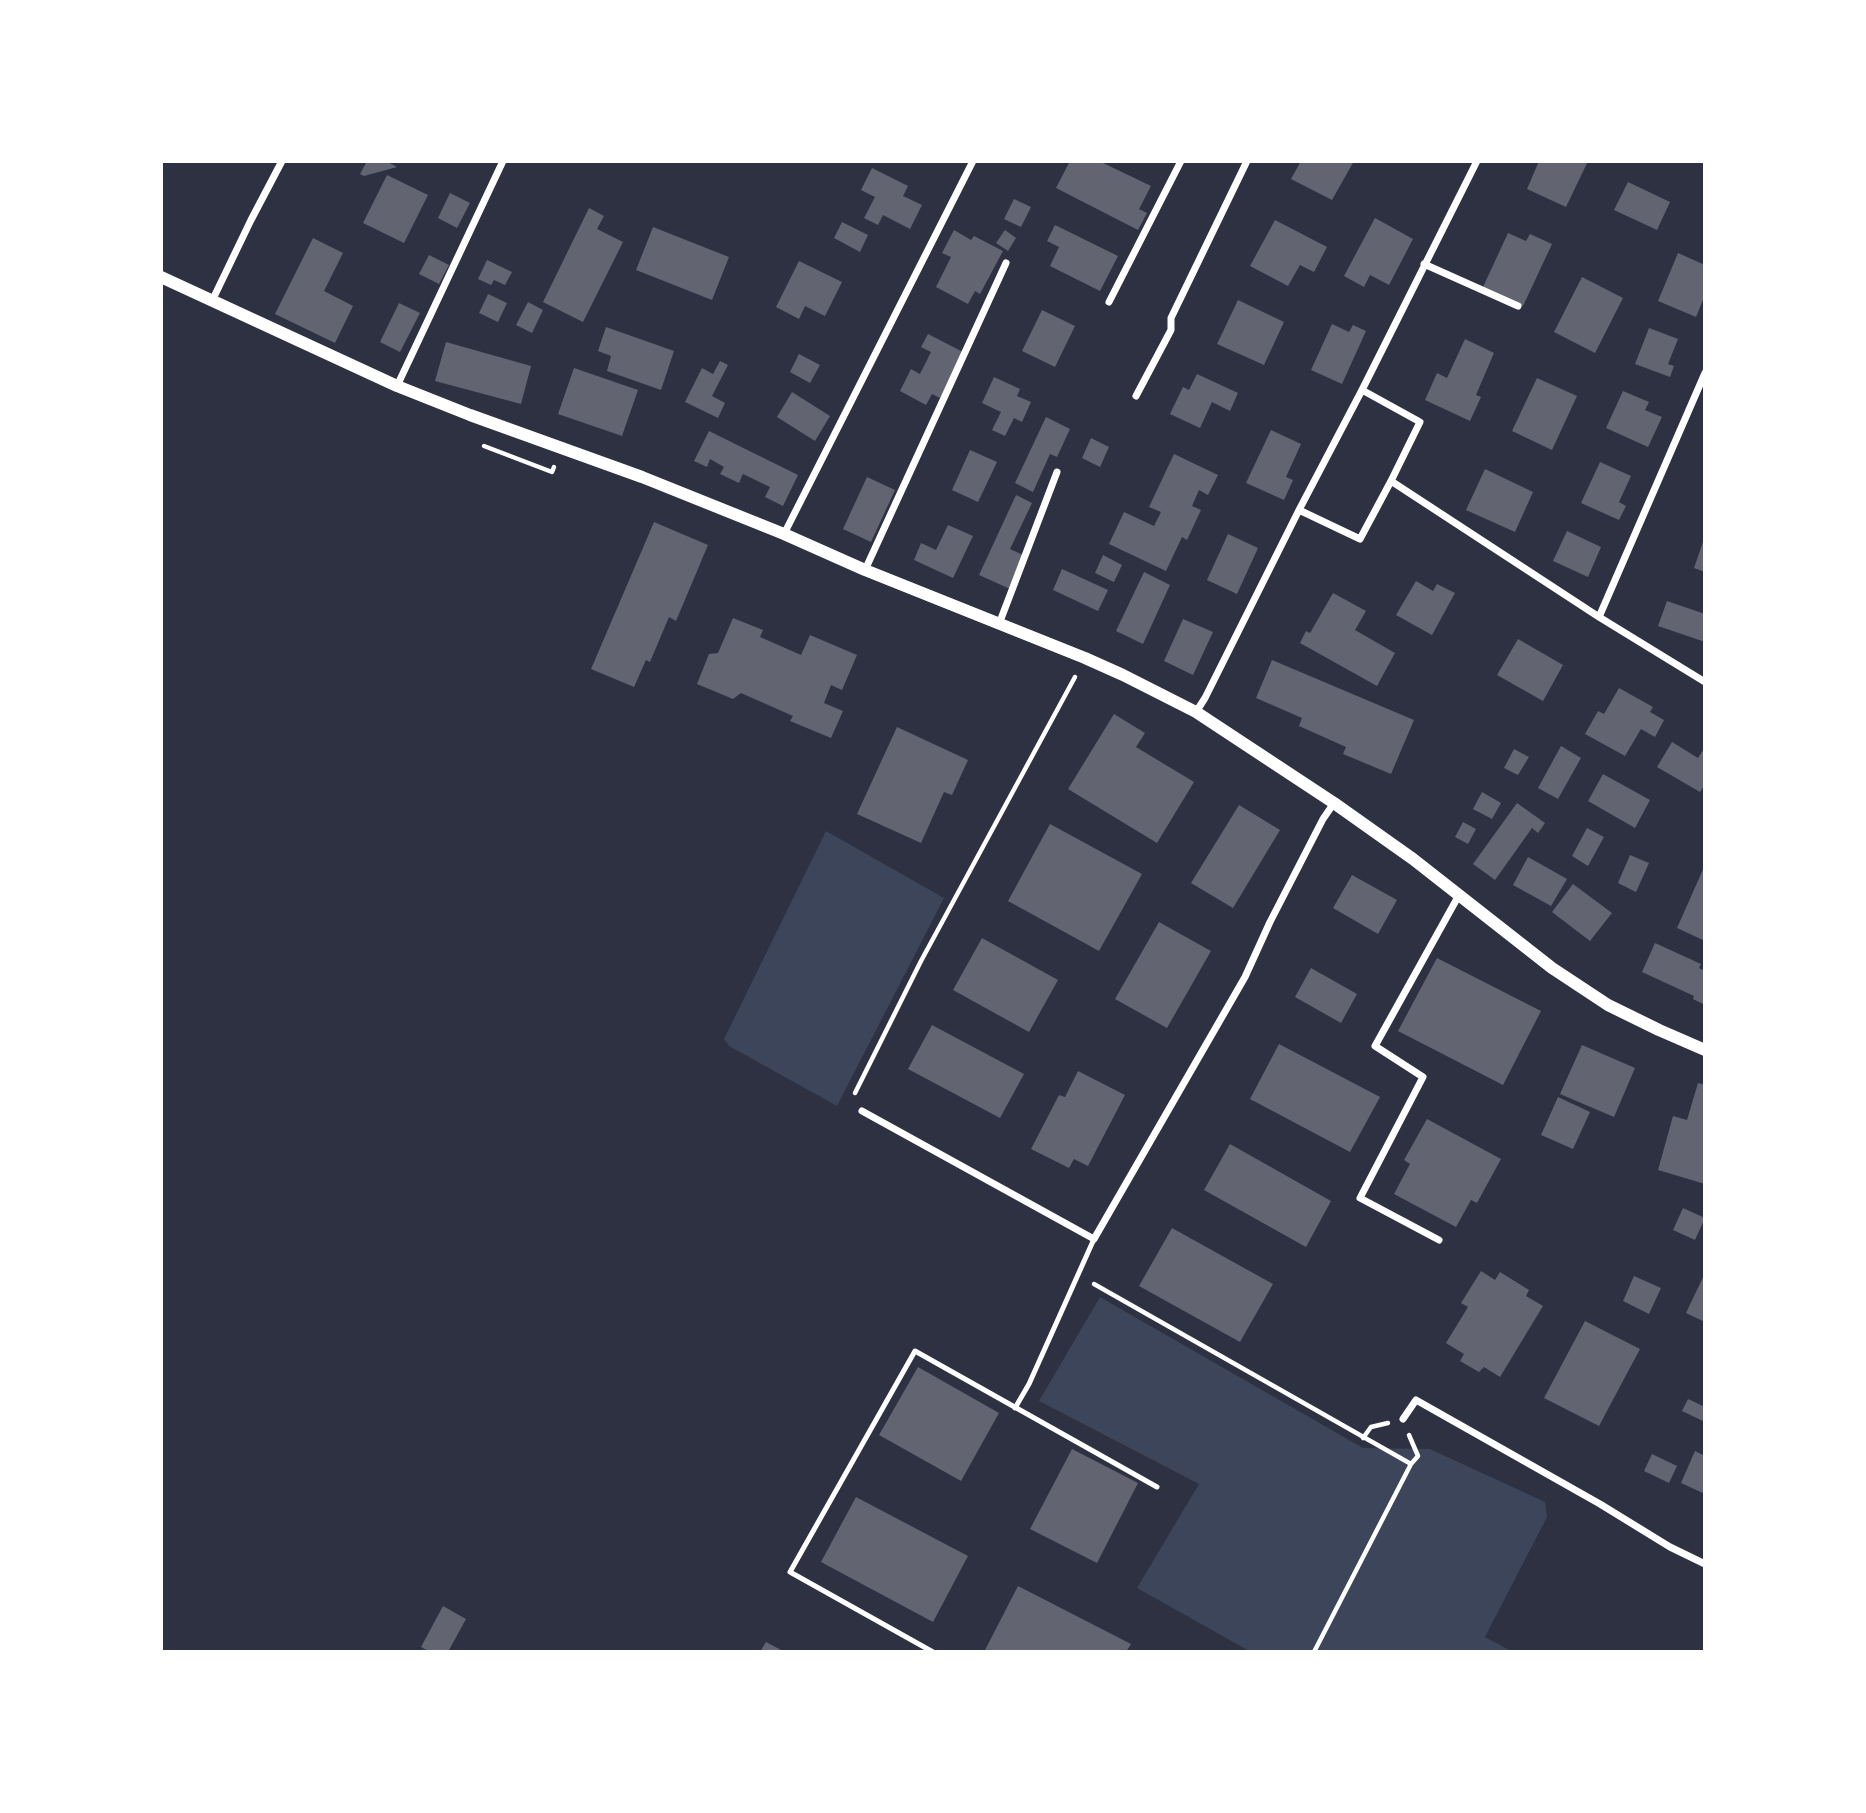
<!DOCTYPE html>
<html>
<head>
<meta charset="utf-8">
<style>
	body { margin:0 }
	#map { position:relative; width:1866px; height:1813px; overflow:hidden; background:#2d3142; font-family:Signika,sans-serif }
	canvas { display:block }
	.frame { position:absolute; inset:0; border:163px solid #fff; pointer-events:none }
</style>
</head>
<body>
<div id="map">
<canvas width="1866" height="1813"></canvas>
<div class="frame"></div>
</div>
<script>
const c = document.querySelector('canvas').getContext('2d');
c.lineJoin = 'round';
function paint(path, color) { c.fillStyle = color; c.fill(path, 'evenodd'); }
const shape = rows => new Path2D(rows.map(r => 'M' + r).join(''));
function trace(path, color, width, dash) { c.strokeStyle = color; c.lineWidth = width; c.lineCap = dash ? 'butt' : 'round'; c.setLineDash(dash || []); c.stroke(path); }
const green = shape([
	[826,831,944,898,837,1106,729,1046,724,1039],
	[1100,1297,1363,1448,1430,1449,1545,1502,1547,1517,1485,1637,1513,1652,1251,1652,1137,1588,1199,1484,1039,1401]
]);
const building = shape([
	[367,161,386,161,397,167,364,176,360,174],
	[1070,161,1099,161,1151,186,1139,209,1147,213,1138,230,1056,188],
	[1301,161,1354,161,1332,200,1291,179],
	[1539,161,1588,161,1566,207,1527,189],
	[872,168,908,186,903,196,922,205,910,229,883,215,878,225,864,218,875,197,861,190],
	[387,175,428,195,404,243,363,223],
	[1628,182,1670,202,1657,230,1614,210],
	[450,193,470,203,457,228,438,218],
	[1014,199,1031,207,1021,227,1004,219],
	[589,208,604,216,597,229,623,242,583,322,543,302],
	[1375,218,1413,239,1389,285,1370,275,1364,287,1344,276],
	[1275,220,1327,247,1314,272,1300,265,1288,286,1250,266],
	[842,222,868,235,860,252,834,238],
	[1055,225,1118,256,1100,291,1050,266,1059,247,1047,241],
	[653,227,729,257,712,300,636,270],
	[954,230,971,240,974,236,1003,251,980,294,975,291,968,304,936,287,951,257,942,253],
	[1005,230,1016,238,1008,251,996,243],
	[1508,233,1526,241,1530,234,1552,244,1523,306,1483,287],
	[313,238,343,253,324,291,353,306,335,343,275,314],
	[1678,253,1705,265,1703,289,1705,295,1696,317,1658,301],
	[429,255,449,265,439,284,419,274],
	[487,260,512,272,505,285,494,280,491,285,478,279],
	[799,261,842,282,825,316,805,306,799,319,776,307],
	[1582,277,1623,298,1595,353,1554,332],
	[488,294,507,303,498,322,479,313],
	[1238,300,1284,322,1264,365,1217,344],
	[528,302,543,310,532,333,516,325],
	[399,303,420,313,400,352,380,342],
	[1042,310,1075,326,1055,367,1022,351],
	[1332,324,1349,332,1353,325,1366,331,1342,384,1311,370],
	[606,327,674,351,661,390,607,371,611,356,598,351],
	[1649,328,1678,339,1668,364,1674,366,1670,377,1635,364],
	[928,334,963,352,940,398,932,394,926,405,900,391,911,369,920,374,931,352,921,347],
	[1465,339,1494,353,1476,395,1481,397,1470,421,1425,400,1437,373,1447,378],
	[446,342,531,366,521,404,435,381],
	[799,354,820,365,810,383,790,372],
	[720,361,728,365,712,396,725,403,718,418,685,402,702,368,713,374],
	[574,368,638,390,622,436,558,414],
	[1197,374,1238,393,1230,411,1212,402,1200,428,1170,414,1183,387,1189,390],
	[994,377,1020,389,1017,396,1031,402,1022,422,1014,418,1005,436,992,430,1001,412,982,403],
	[1537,378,1577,396,1552,450,1512,431],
	[1623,391,1649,402,1645,410,1662,417,1648,447,1606,428],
	[792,392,830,416,815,441,777,417],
	[1046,417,1070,429,1057,457,1050,454,1033,492,1015,483],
	[1271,430,1301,444,1286,477,1293,480,1284,500,1246,483],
	[709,431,798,475,783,506,765,497,770,487,743,474,739,483,720,474,724,467,710,459,707,467,694,461],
	[1091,438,1109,447,1100,467,1082,458],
	[970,450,997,462,978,502,952,490],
	[1174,454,1218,475,1208,495,1199,490,1192,506,1201,510,1187,540,1182,537,1166,571,1109,544,1124,512,1154,526,1161,512,1149,507],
	[1600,462,1631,476,1619,502,1626,506,1619,520,1581,503],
	[1485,469,1533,492,1515,532,1466,510],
	[867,477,895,490,871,542,843,529],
	[1016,495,1032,503,1010,549,1025,556,1010,589,979,575],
	[654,522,708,545,676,621,669,617,650,662,646,660,634,687,591,669],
	[948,525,973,536,953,578,914,560,921,543,936,550],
	[1567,531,1601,547,1588,577,1553,561],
	[1228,534,1258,548,1237,594,1207,580],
	[1705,536,1705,572,1694,568],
	[1103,555,1122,565,1114,582,1095,573],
	[1062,569,1108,590,1098,611,1053,590],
	[1144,572,1170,585,1143,644,1116,631],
	[1416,581,1433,591,1437,584,1455,593,1432,635,1396,615],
	[1333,593,1366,611,1355,630,1395,653,1377,686,1300,643,1306,631,1310,633],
	[1667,601,1705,614,1705,642,1658,626],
	[733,618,763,630,760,637,801,655,810,635,857,655,842,690,831,685,824,703,843,711,831,738,790,721,793,716,741,693,733,699,697,684,709,654,718,653],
	[1183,619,1213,632,1193,675,1164,661],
	[1518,639,1563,665,1543,701,1497,675],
	[1272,660,1414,720,1391,774,1343,754,1346,747,1299,726,1302,718,1256,698],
	[1619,688,1653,707,1650,712,1664,720,1655,737,1641,729,1625,756,1585,734,1598,711,1604,714],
	[1114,714,1145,733,1136,747,1194,782,1157,843,1068,789],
	[897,727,968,760,952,795,944,792,921,843,857,814],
	[1672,742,1698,758,1705,747,1705,784,1700,792,1657,767],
	[1561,746,1581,758,1558,799,1538,788],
	[1514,749,1529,757,1518,775,1504,768],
	[1603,774,1650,800,1635,828,1588,801],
	[1482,792,1501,803,1492,819,1473,809],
	[1517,803,1545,823,1538,833,1532,828,1495,880,1473,864],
	[1239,805,1280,830,1233,908,1191,883],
	[1463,822,1476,829,1468,844,1455,837],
	[1050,824,1142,874,1099,951,1008,901],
	[1587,828,1604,837,1588,866,1572,856],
	[1630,855,1649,863,1636,892,1618,883],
	[1528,857,1567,879,1551,906,1513,885],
	[1705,865,1705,941,1677,928],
	[1352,875,1397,900,1378,934,1333,908],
	[1573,884,1612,913,1590,941,1552,912],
	[1159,922,1211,951,1167,1028,1115,999],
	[982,938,1058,980,1029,1032,953,990],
	[1655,943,1701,964,1699,968,1705,971,1705,1005,1693,999,1694,996,1642,972],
	[1437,958,1541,1011,1503,1085,1398,1031],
	[1311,968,1357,994,1341,1023,1295,997],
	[932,1025,1024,1074,1000,1118,908,1069],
	[1279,1044,1380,1097,1350,1152,1250,1099],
	[1582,1045,1635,1068,1614,1117,1560,1094],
	[1078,1071,1125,1095,1088,1166,1074,1159,1069,1168,1031,1149,1059,1095,1065,1097],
	[1698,1083,1705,1085,1705,1184,1658,1170,1673,1116,1687,1120],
	[1558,1097,1590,1112,1573,1149,1541,1135],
	[1427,1119,1501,1159,1477,1203,1471,1200,1456,1227,1394,1194,1410,1164,1404,1160],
	[1230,1144,1331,1201,1306,1247,1204,1190],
	[1683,1208,1705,1218,1695,1240,1673,1230],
	[1172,1228,1273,1284,1240,1342,1139,1286],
	[1481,1271,1495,1280,1500,1272,1529,1290,1526,1296,1543,1306,1500,1377,1484,1367,1479,1372,1460,1361,1464,1354,1446,1343,1468,1307,1461,1303],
	[1705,1273,1705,1322,1686,1313],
	[1634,1276,1661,1288,1649,1314,1623,1301],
	[1585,1321,1640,1349,1599,1426,1544,1398],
	[918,1367,999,1413,961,1481,879,1435],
	[1688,1399,1705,1407,1705,1422,1682,1411],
	[1072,1449,1138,1483,1097,1563,1030,1529],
	[1695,1451,1705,1456,1705,1494,1681,1483],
	[1652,1454,1677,1466,1669,1483,1644,1471],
	[856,1497,968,1556,933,1622,821,1562],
	[1018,1586,1131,1644,1126,1652,984,1652],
	[443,1606,466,1619,448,1652,430,1652,421,1647],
	[766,1642,785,1652,760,1652]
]);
const path = shape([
	[484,446,552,472,554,467],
	[855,1093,921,961,1075,677],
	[1094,1284,1411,1464,1314,1652],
	[1409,1435,1418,1456,1411,1464],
	[1363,1438,1371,1427,1388,1423]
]);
const service = shape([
	[1015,1408,1029,1384,1094,1239],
	[933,1652,790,1572,915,1351,1157,1487]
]);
const minor = shape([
	[1424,264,1518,306],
	[212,301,251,220,282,161],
	[1109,302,1181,161],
	[397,386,503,161],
	[1136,396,1171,330,1171,318,1247,161],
	[1391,481,1599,617,1705,682],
	[1299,510,1360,539,1391,481,1420,422,1362,390],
	[784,534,973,161],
	[865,570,1006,263],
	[1599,617,1705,373],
	[999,624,1057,472],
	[1196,712,1205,698,1299,510,1362,390,1477,161],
	[862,1111,1094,1239,1245,977,1270,922,1323,819,1334,803],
	[1439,1240,1360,1198,1423,1077,1375,1046,1459,895],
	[1403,1419,1416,1400,1600,1504,1670,1547,1705,1564]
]);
const tertiary = shape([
	[161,277,397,386,470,415,642,477,784,534,865,570,1085,658,1123,675,1196,712,1334,803,1413,859,1552,968,1608,1005,1659,1030,1705,1050]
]);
paint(green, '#3c4559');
paint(building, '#626471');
trace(path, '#fff', 4.5);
trace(service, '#fff', 5);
trace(minor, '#fff', 7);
trace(tertiary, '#fff', 12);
</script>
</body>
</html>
